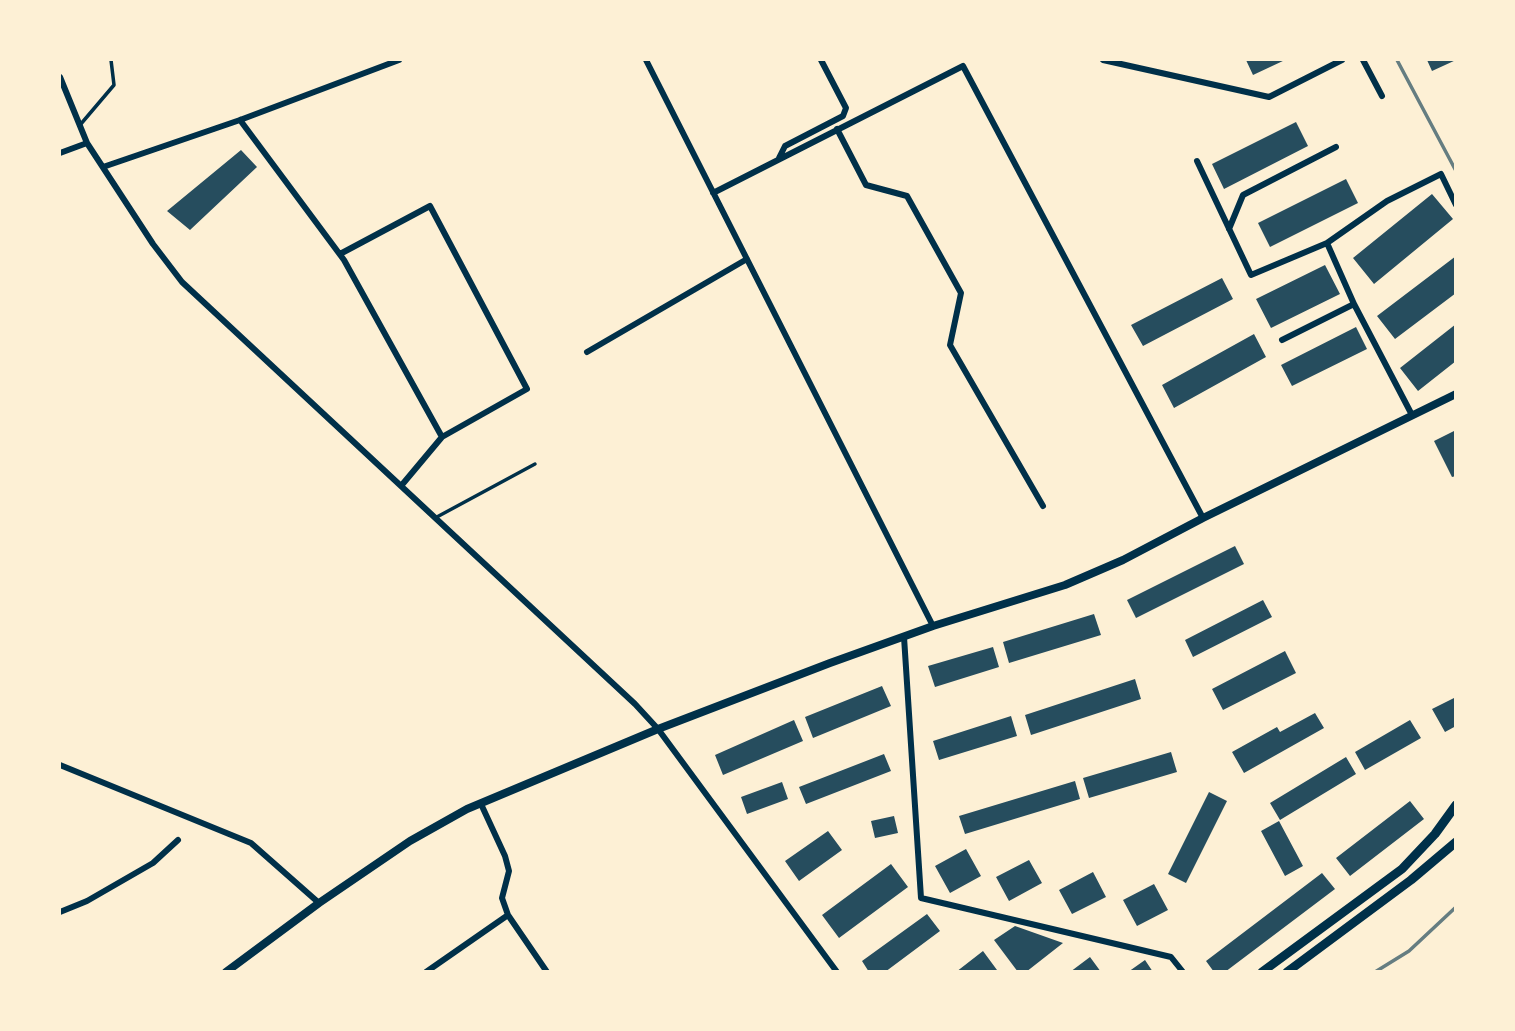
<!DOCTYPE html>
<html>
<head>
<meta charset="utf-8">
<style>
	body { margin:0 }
	#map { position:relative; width:1515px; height:1031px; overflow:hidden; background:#fdf0d5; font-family:Quicksand,sans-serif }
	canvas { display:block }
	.frame { position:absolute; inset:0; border:61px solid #fdf0d5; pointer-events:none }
</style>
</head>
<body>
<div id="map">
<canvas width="1515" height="1031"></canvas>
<div class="frame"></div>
</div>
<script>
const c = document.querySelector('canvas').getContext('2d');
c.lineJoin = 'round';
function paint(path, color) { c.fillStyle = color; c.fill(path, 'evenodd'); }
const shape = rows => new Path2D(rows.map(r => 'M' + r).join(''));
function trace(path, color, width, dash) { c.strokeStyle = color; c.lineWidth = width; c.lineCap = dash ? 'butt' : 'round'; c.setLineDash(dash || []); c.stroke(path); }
const building = shape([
	[1246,60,1285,60,1253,75],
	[1427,60,1456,60,1432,71],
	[1296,122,1308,146,1224,189,1212,164],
	[241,150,257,167,190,230,167,211],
	[1346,179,1358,203,1270,247,1258,223],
	[1432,194,1453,219,1374,284,1353,258],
	[1456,256,1456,293,1395,339,1377,316],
	[1325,265,1340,294,1271,328,1256,299],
	[1222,278,1233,299,1143,346,1131,325],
	[1456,324,1456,361,1418,391,1400,368],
	[1356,327,1367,349,1292,386,1281,365],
	[1254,334,1266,357,1174,408,1162,385],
	[1456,430,1456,476,1452,477,1434,441],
	[1235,546,1244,564,1136,618,1127,600],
	[1263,600,1272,617,1193,657,1185,640],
	[1094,614,1101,635,1009,663,1003,642],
	[993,647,999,667,935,687,928,666],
	[1285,651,1296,673,1223,710,1212,689],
	[1135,679,1141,699,1031,735,1025,715],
	[882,686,891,706,813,738,805,717],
	[1456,697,1456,726,1445,732,1432,709],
	[1315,713,1324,728,1244,773,1232,752,1277,727,1280,732],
	[1011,716,1017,736,939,760,933,741],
	[794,720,803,741,723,775,715,755],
	[1410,720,1421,738,1365,770,1355,752],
	[1171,752,1177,772,1089,798,1083,778],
	[884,754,891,771,806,804,799,787],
	[1346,757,1356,774,1280,820,1270,803],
	[1075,781,1080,799,965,834,959,816],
	[782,782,788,799,747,814,741,797],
	[1209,792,1227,801,1186,883,1168,874],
	[1410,801,1424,819,1350,876,1336,858],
	[894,816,898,833,875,838,871,821],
	[1279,821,1303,866,1285,876,1261,831],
	[828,831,842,850,799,881,785,861],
	[966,849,981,876,950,893,935,866],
	[1029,860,1042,883,1009,901,996,877],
	[891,864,908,887,839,938,822,915],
	[1093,872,1106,897,1072,914,1059,890],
	[1322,873,1335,889,1225,972,1214,972,1206,961],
	[1154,884,1168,910,1137,926,1123,900],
	[927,914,940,931,885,972,869,972,862,961],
	[1015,926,1063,943,1026,972,1018,972,994,940],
	[983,951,997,970,956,972],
	[1090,957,1101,972,1070,972],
	[1145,960,1153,972,1128,972]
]);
const service = shape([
	[80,125,114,85,111,60],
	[435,518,535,464]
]);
const minor = shape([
	[646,60,933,626],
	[1103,60,1269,97,1342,60],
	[1363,60,1382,96],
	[60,77,87,143,153,244,182,282,635,704,658,729,837,972],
	[240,120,344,260,442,437],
	[837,129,866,185,907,196,961,293,950,345,1043,506],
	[60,153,87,143],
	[779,158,785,146,843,116,846,108,821,60],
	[1197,161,1251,275,1327,243,1387,201,1441,174,1456,205],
	[103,167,240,120,399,60],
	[713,193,963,66,1203,518],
	[1229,229,1243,195,1336,147],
	[1327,243,1354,304],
	[340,254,430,206,527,389,442,437,401,486],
	[1282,340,1354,304,1412,415],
	[587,352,747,259],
	[904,637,921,898,1171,957,1183,972],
	[60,765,251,843,319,903],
	[481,804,505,856,509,871,502,898,508,915,547,972],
	[60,912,87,901,153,863,178,840],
	[426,972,508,915]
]);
const tertiary = shape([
	[226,972,319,903,410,841,467,809,658,729,830,663,933,626,1065,585,1123,560,1203,518,1456,394]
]);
const secondary = shape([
	[1262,972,1402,869,1435,834,1456,805],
	[1287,972,1411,880,1456,842]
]);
const rail = shape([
	[1397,60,1456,171],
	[1375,972,1409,951,1456,907]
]);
paint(building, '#264d5e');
trace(service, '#003049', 3.5);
trace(minor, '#003049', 6);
trace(tertiary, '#003049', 8);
trace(secondary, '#003049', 9);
trace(rail, '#657d81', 3.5);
</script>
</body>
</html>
